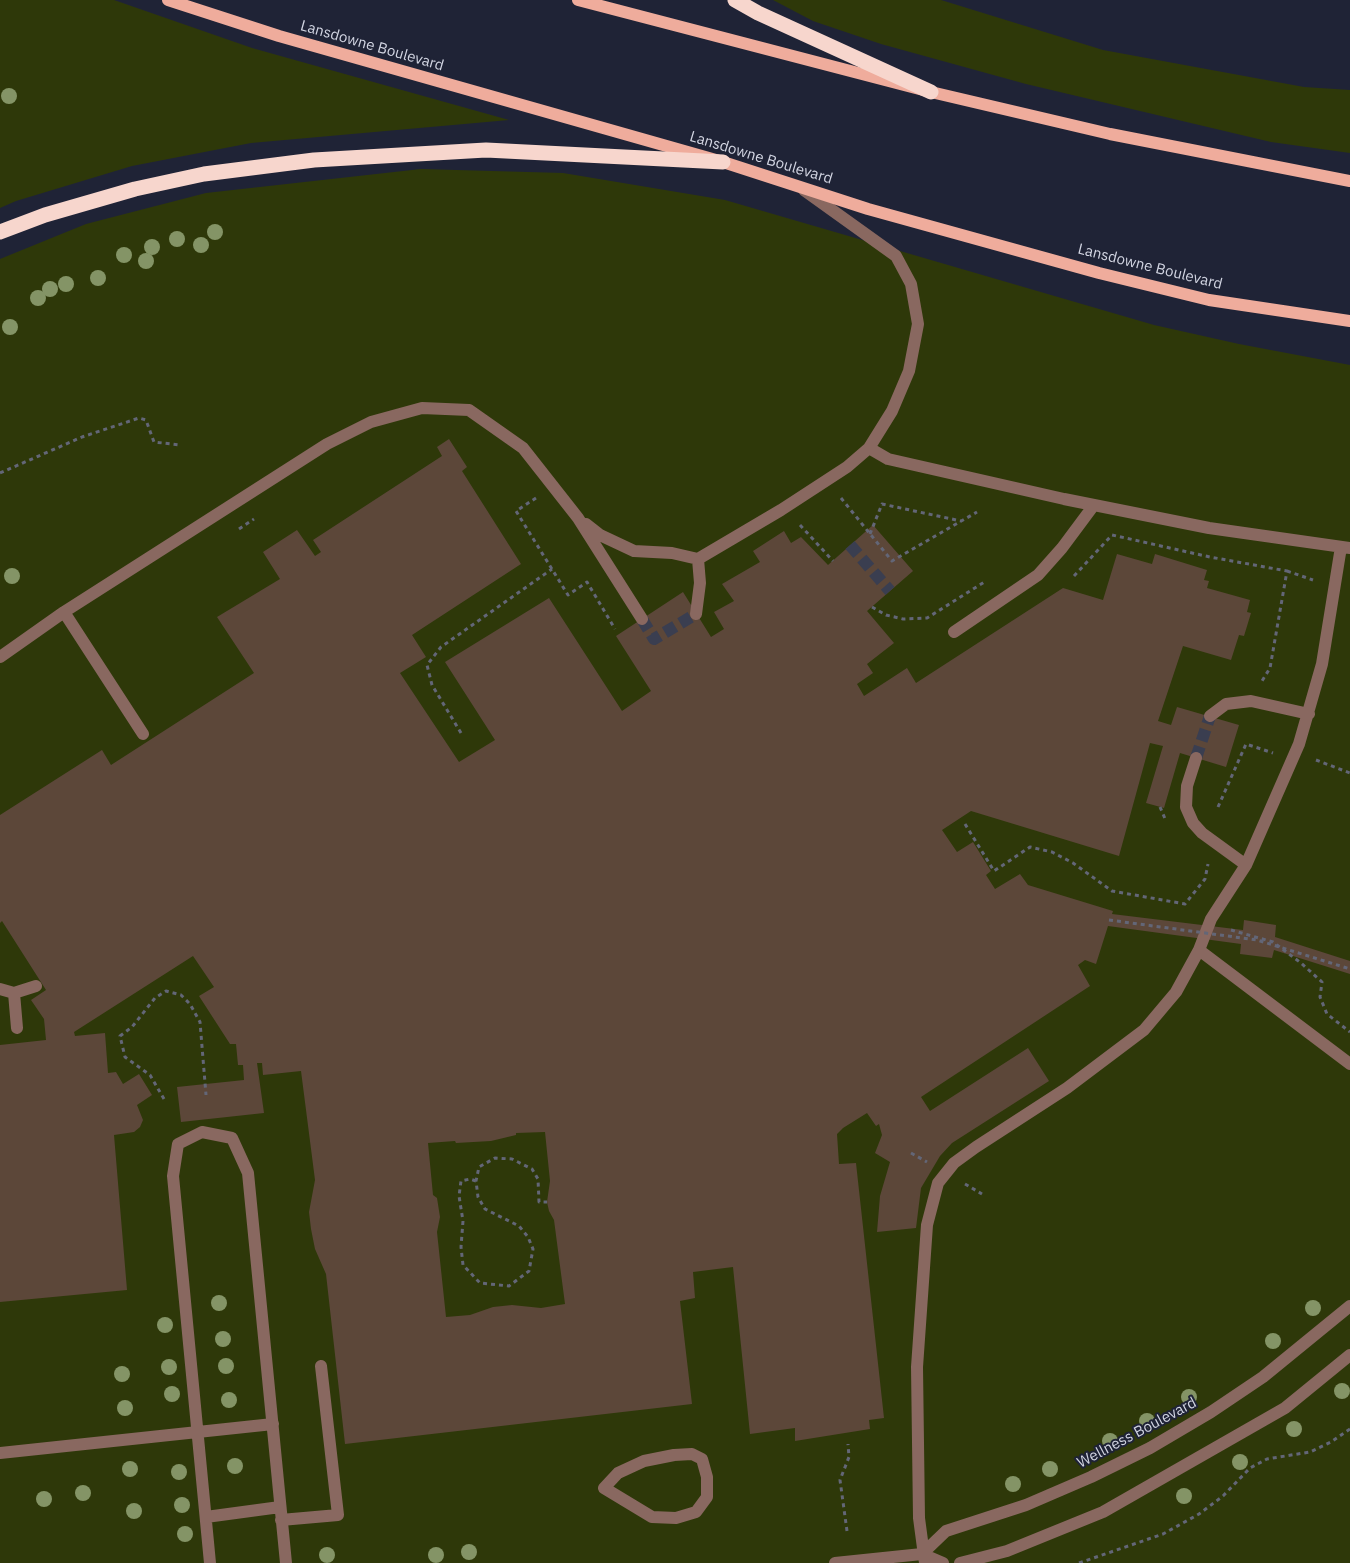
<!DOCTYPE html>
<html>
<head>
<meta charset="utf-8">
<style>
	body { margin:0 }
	canvas { display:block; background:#1f2336 }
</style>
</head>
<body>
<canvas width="1350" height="1563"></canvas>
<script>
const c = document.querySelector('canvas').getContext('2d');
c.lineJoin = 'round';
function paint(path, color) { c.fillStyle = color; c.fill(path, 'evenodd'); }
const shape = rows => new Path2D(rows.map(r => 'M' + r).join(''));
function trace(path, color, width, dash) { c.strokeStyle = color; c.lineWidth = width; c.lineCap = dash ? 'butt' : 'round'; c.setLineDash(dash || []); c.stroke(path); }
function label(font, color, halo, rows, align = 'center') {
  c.font = font + ' "IBM Plex Sans",sans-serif'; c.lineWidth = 4; c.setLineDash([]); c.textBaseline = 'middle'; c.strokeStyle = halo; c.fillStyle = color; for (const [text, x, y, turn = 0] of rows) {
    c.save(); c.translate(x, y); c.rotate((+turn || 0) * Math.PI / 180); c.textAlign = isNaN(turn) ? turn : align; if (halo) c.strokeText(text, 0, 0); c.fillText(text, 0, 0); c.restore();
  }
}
const green = shape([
	[0,0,114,0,252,48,509,120,251,143,132,166,16,201,0,208],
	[773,0,941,0,1103,50,1304,87,1350,90,1350,153,1271,142,1026,84,881,44,813,21],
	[421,169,563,173,725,200,1154,325,1239,344,1350,365,1350,1563,0,1563,0,259,86,224,206,193]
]);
const building = shape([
	[449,439,467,467,462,471,521,564,412,635,426,657,400,673,459,762,495,740,445,662,549,598,622,711,651,691,616,636,683,592,711,637,724,629,714,612,734,601,722,584,760,562,753,551,784,531,791,543,801,537,828,565,873,525,913,571,867,611,894,643,867,664,873,673,857,684,864,696,907,668,916,683,1063,588,1103,600,1117,554,1152,564,1155,554,1207,570,1204,580,1209,581,1207,588,1250,600,1247,612,1251,613,1244,636,1239,635,1231,660,1183,646,1158,721,1171,725,1177,707,1239,725,1226,767,1180,753,1164,808,1146,803,1163,746,1150,743,1119,856,971,811,942,830,957,852,973,842,991,871,986,875,995,889,1020,874,1028,885,1113,911,1112,914,1243,930,1244,920,1276,925,1275,937,1350,961,1350,974,1274,950,1272,958,1240,954,1241,944,1108,926,1096,964,1085,960,1078,965,1090,986,921,1097,930,1111,1028,1048,1049,1081,952,1143,940,1156,921,1188,916,1228,877,1232,880,1196,890,1162,875,1153,882,1135,879,1124,876,1126,867,1113,843,1128,837,1134,839,1164,856,1163,884,1418,869,1420,870,1429,795,1441,795,1428,750,1434,733,1267,693,1272,695,1298,680,1301,692,1404,345,1444,326,1274,315,1249,311,1229,309,1212,315,1180,301,1071,263,1075,262,1063,257,1063,264,1113,181,1122,177,1087,244,1080,243,1065,238,1065,236,1044,230,1044,199,996,214,987,193,956,74,1032,75,1036,105,1033,108,1073,116,1072,123,1084,139,1074,152,1095,137,1105,143,1120,140,1127,134,1132,114,1135,127,1290,0,1302,0,1045,46,1040,44,1019,31,1000,46,990,2,921,0,923,0,815,102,750,111,765,254,673,217,617,280,579,263,552,297,530,315,556,321,552,313,540,442,456,437,447],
	[545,1132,550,1181,547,1202,549,1211,554,1220,565,1304,541,1308,512,1305,493,1307,470,1315,446,1317,437,1232,440,1217,437,1198,433,1195,428,1143,455,1141,456,1143,491,1141,516,1135,516,1133]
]);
const minorTunnel = shape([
	[850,545,890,591],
	[642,619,654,639,696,614],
	[1196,758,1210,716]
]);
const path = shape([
	[0,473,82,437,139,418,146,420,154,442,180,445],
	[536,498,516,511,568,595,587,582,615,629],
	[841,498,892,561,977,512],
	[800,525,833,561],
	[239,529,254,519],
	[870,534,882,504,961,521],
	[1287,571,1313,580],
	[1074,576,1112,535,1210,557,1287,571,1270,668,1262,681],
	[872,607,886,615,903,619,927,618,986,581],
	[461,733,432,685,427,665,441,647,552,569],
	[1316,760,1350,773],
	[1160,807,1166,821],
	[1218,807,1246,744,1273,753],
	[965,824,994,871,1030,847,1052,852,1073,863,1112,891,1185,904,1205,879,1208,864],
	[1231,930,1273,942,1301,963,1322,982,1320,997,1327,1014,1350,1032],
	[164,1099,150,1075,125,1057,120,1036,132,1027,155,998,166,991,181,995,190,1004,200,1022,206,1095],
	[911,1153,927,1162],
	[476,1181,470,1179,461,1181,459,1196,463,1221,461,1247,463,1265,480,1283,509,1286,529,1271,533,1249,528,1237,519,1226,485,1209,478,1197,476,1181,479,1167,495,1158,512,1159,532,1169,538,1179,539,1202,547,1202],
	[965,1184,982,1194],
	[847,1531,840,1480,849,1457,848,1444],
	[1079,1563,1163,1534,1199,1514,1223,1496,1250,1468,1267,1459,1310,1452,1331,1442,1350,1429]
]);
const minor = shape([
	[869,448,888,459,1064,499,1209,528,1350,548],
	[586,524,600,535,634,551,672,553,698,559,781,510,847,467,869,448,892,411,909,371,918,324,911,284,896,256,804,190],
	[64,612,143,734],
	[696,614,700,583,698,559],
	[954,632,1038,575,1062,548,1094,505],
	[0,657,64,612,327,444,371,422,422,408,469,410,523,448,578,518,642,619],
	[1210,716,1226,704,1251,701,1309,714],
	[1196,758,1187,786,1186,807,1193,823,1202,833,1246,865],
	[1199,950,1350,1064],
	[0,989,14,993,36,986],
	[14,993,17,1028],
	[0,1453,273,1424],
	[692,1454,702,1459,707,1477,707,1497,696,1512,676,1518,652,1517,604,1488,618,1473,644,1461,674,1455,692,1454],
	[206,1517,280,1507],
	[281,1520,338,1515,321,1366],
	[922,1554,946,1531,1026,1505,1091,1477,1150,1448,1211,1412,1263,1377,1350,1306],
	[210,1563,173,1176,178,1144,202,1132,232,1138,248,1173,286,1563],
	[835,1563,922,1554,943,1563],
	[925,1563,919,1518,917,1367,927,1225,938,1183,954,1163,976,1147,1067,1088,1144,1030,1176,992,1199,950,1211,919,1246,865,1299,744,1322,664,1341,547],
	[960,1563,1007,1551,1103,1512,1285,1408,1350,1355]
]);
const major = shape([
	[168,0,279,36,723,162,868,209,1099,273,1209,300,1350,321],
	[578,0,931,92,1110,134,1350,181]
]);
const highway = shape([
	[735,0,758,13,931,92],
	[0,232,45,215,135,189,204,174,314,160,486,150,723,162]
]);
const pathBridge = shape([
	[1109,920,1257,940,1350,969]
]);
const trees = [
	[9,96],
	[215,232],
	[177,239],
	[201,245],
	[152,247],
	[124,255],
	[146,261],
	[98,278],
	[66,284],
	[50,289],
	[38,298],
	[10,327],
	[12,576],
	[219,1303],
	[1313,1308],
	[165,1325],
	[223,1339],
	[1273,1341],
	[226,1366],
	[169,1367],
	[122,1374],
	[1342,1391],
	[172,1394],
	[1189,1397],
	[229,1400],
	[125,1408],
	[1147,1421],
	[1294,1429],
	[1110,1441],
	[1240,1462],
	[235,1466],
	[130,1469],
	[1050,1469],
	[179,1472],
	[1013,1484],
	[83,1493],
	[1184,1496],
	[44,1499],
	[182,1505],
	[134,1511],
	[185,1534],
	[469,1552],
	[327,1555],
	[436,1555]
];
const streetNames = [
	["Lansdowne Boulevard",372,46,16],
	["Lansdowne Boulevard",761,158,17],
	["Lansdowne Boulevard",1150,267,14],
	["Wellness Boulevard",1137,1433,-28]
];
paint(green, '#2e3809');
paint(building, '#5c4739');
trace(minorTunnel, '#3a3e50', 12, [12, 6]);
trace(path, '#636677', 3, [4, 4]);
trace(minor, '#896860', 12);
trace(major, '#efac9c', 12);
trace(highway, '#f7d6cd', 15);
trace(pathBridge, '#636677', 3, [4, 4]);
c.fillStyle = '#849466';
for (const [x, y] of trees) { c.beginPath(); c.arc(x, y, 8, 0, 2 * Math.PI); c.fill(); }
label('15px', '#d2d5e2', '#1f2336', streetNames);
</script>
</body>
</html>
